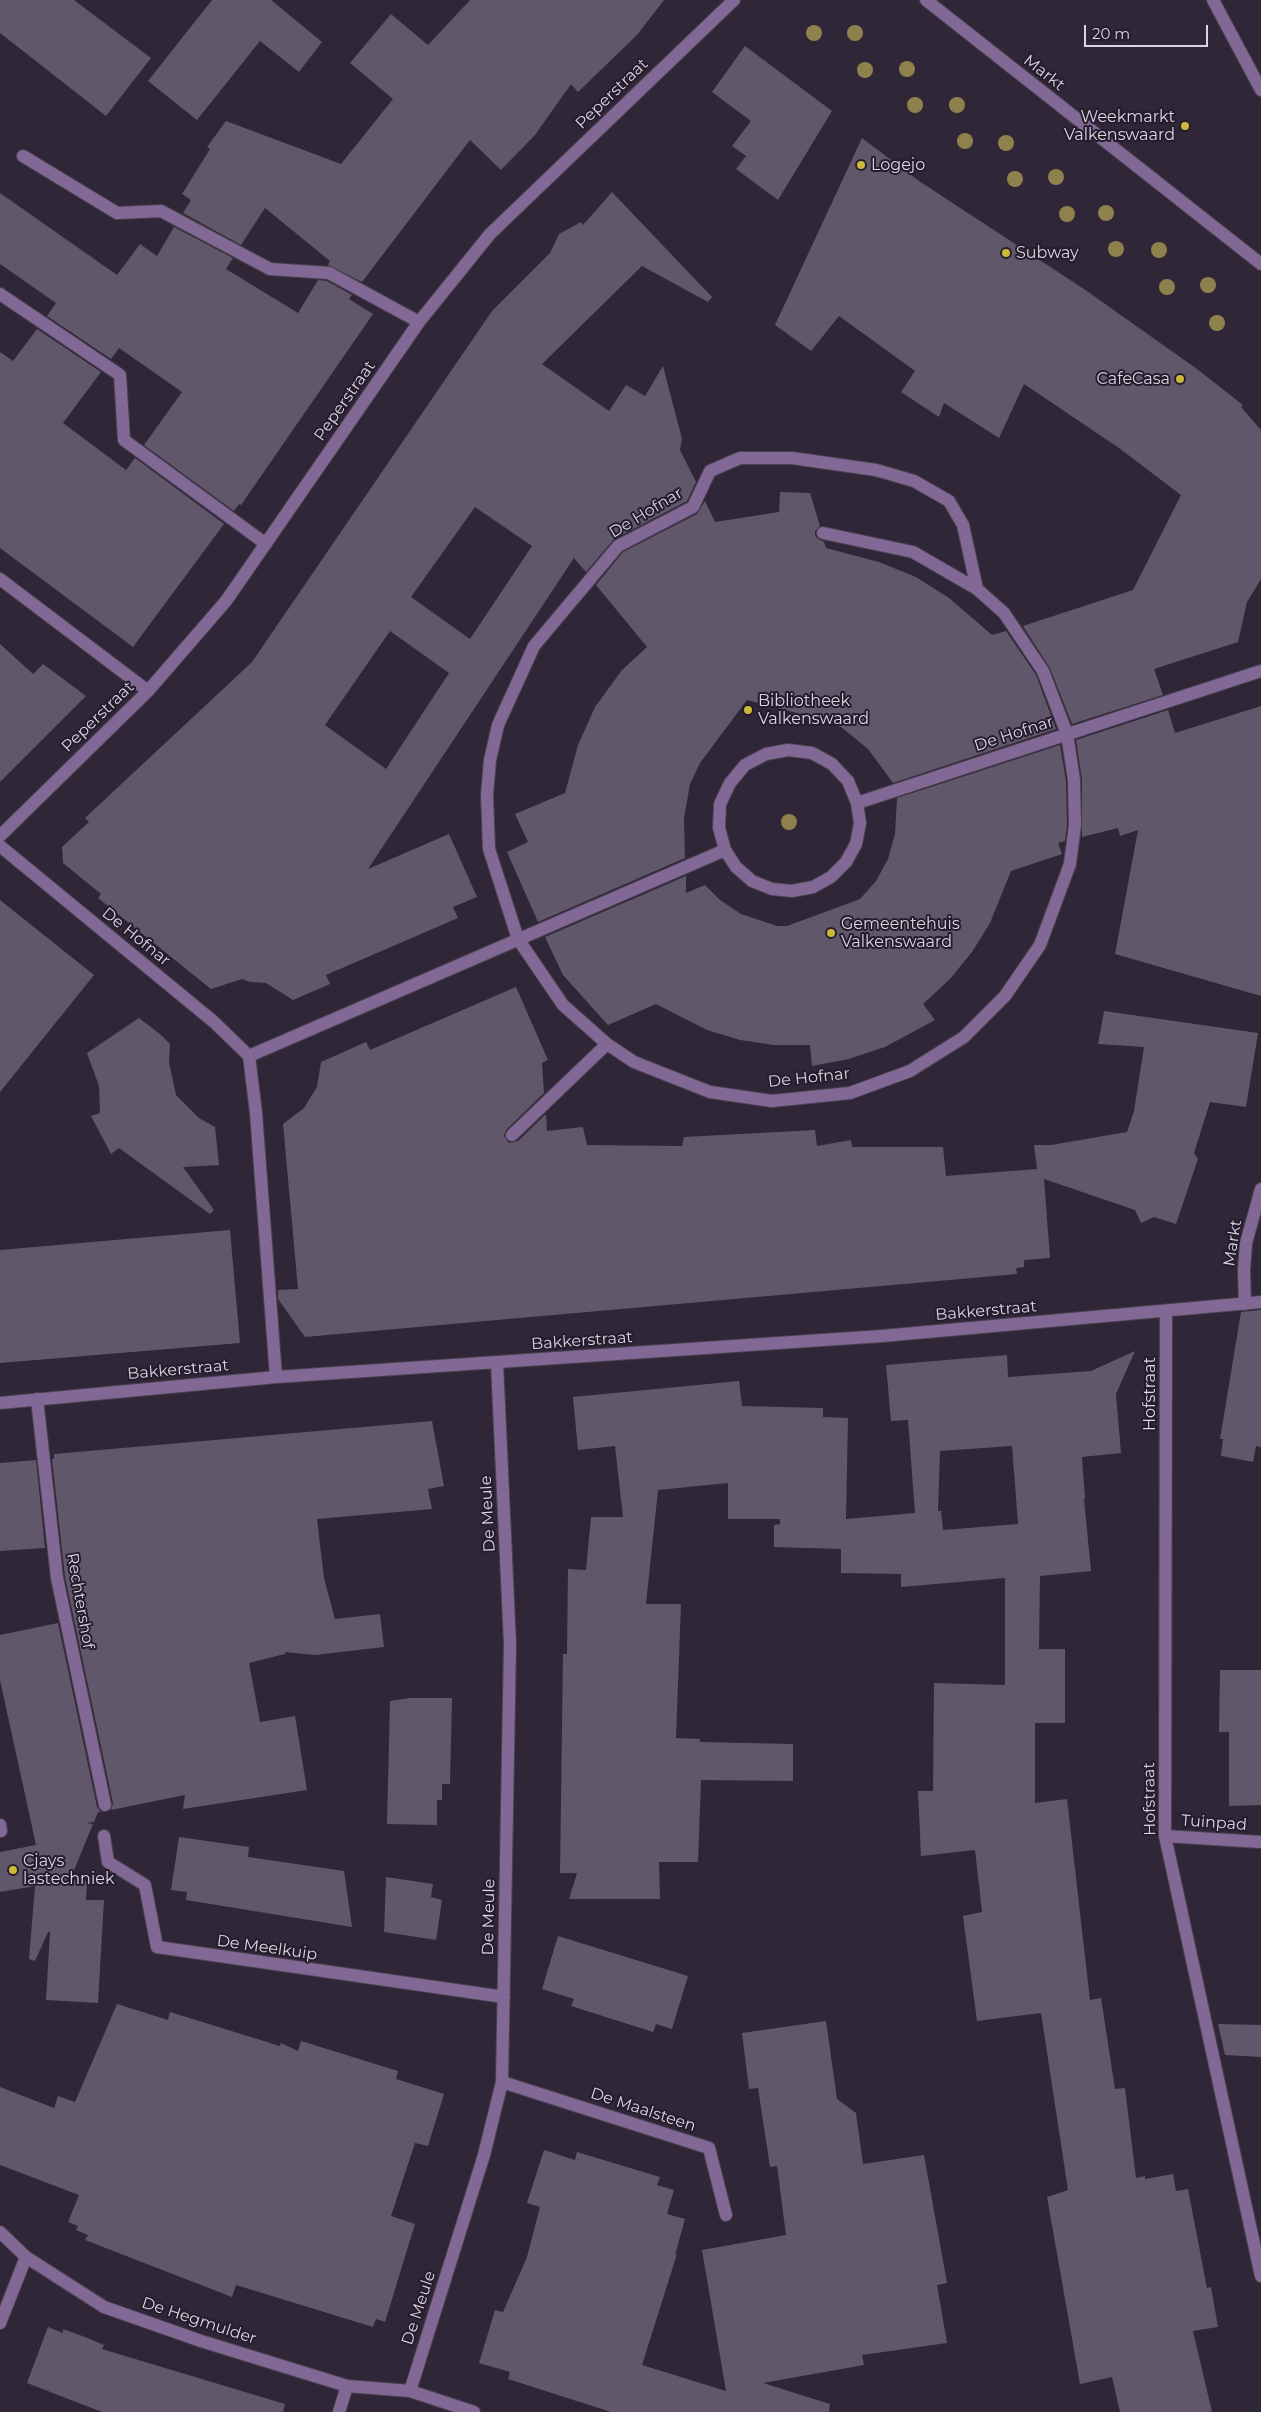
<!DOCTYPE html>
<html>
<head>
<meta charset="utf-8">
<style>
	body { margin:0 }
	#map { position:relative; width:1261px; height:2412px; overflow:hidden; background:#2f2637; font-family:Montserrat,sans-serif }
	canvas { display:block }
	.scale { position:absolute; left:1084px; top:25px; width:124px; height:22px; box-sizing:border-box; border:2px solid #dbd5e0; border-top:0; padding-left:6px; font-size:15px; line-height:18px; white-space:nowrap; color:#dbd5e0; -webkit-text-stroke:4px #251c2d; paint-order:stroke }
</style>
</head>
<body>
<div id="map">
<canvas width="1261" height="2412"></canvas>
<div class="scale">20 m</div>
</div>
<script>
const c = document.querySelector('canvas').getContext('2d');
c.lineJoin = 'round';
function paint(path, color) { c.fillStyle = color; c.fill(path, 'evenodd'); }
const shape = rows => new Path2D(rows.map(r => 'M' + r).join(''));
function trace(path, color, width, dash) { c.strokeStyle = color; c.lineWidth = width; c.lineCap = dash ? 'butt' : 'round'; c.setLineDash(dash || []); c.stroke(path); }
function label(font, color, halo, rows, align = 'center') {
  c.font = font + ' Montserrat,sans-serif'; c.lineWidth = 4; c.setLineDash([]); c.textBaseline = 'middle'; c.strokeStyle = halo; c.fillStyle = color; for (const [text, x, y, turn = 0] of rows) {
    c.save(); c.translate(x, y); c.rotate((+turn || 0) * Math.PI / 180); c.textAlign = isNaN(turn) ? turn : align; if (halo) c.strokeText(text, 0, 0); c.fillText(text, 0, 0); c.restore();
  }
}
const building = shape([
	[0,0,74,0,151,58,106,116,0,33],
	[212,0,271,0,322,42,299,72,260,41,197,120,148,81],
	[470,0,664,0,637,35,578,92,571,84,535,135,501,170,470,140,362,282,328,265,330,261,265,208,241,245,183,213,191,200,182,194,210,149,207,147,226,121,341,164,393,99,350,63,391,14,428,45],
	[745,46,832,111,778,200,736,169,746,156,732,146,751,121,712,92],
	[862,138,919,181,1084,289,1197,369,1243,405,1241,407,1261,430,1261,579,1247,602,1238,642,1154,669,1163,695,1072,724,1050,668,1023,626,1133,590,1181,495,1119,448,1024,384,999,438,944,403,939,417,901,392,915,371,839,316,811,351,775,325],
	[612,192,712,297,708,302,642,266,542,364,609,411,626,385,645,396,663,366,682,439,680,450,696,482,687,501,614,539,586,572,574,558,368,869,449,834,477,897,453,907,458,918,326,975,330,984,293,1000,266,983,250,982,242,979,211,989,98,898,101,894,63,863,62,847,89,822,85,818,252,662,492,311,550,253,559,234,581,222,583,225],
	[475,507,532,546,470,639,411,597],
	[390,631,449,673,386,769,325,725],
	[0,193,117,275,140,244,157,256,174,227,233,258,226,269,298,313,318,280,327,281,352,295,349,299,373,314,241,505,239,504,234,511,144,445,182,392,119,348,111,359,47,316,56,303,0,264],
	[37,329,101,372,63,423,126,470,135,458,224,524,133,647,0,548,0,352,13,361],
	[780,492,810,493,820,526,815,531,815,535,818,539,824,542,826,548,879,562,916,577,949,598,992,635,1006,631,1036,675,1056,729,893,783,868,749,841,727,820,719,747,700,700,763,690,784,684,818,685,858,538,922,507,852,528,842,515,814,565,793,578,745,595,707,622,670,647,647,596,585,623,552,697,514,705,501,715,522,779,512],
	[0,644,33,674,43,664,86,696,0,782],
	[1261,706,1261,996,1115,954,1138,830,1120,836,1118,828,1082,837,1082,780,1076,740,1168,710,1175,733],
	[1060,745,1066,781,1067,825,1065,841,1058,843,1062,854,1011,871,990,923,972,952,950,979,923,1004,935,1020,885,1047,849,1059,812,1066,810,1045,774,1045,740,1040,707,1030,656,1004,608,1025,563,975,545,937,686,876,686,893,705,885,720,900,741,914,777,926,787,926,860,899,876,881,888,859,895,834,897,798],
	[0,900,94,975,0,1092],
	[516,987,548,1060,542,1063,544,1093,506,1130,504,1136,509,1143,518,1141,546,1114,547,1131,583,1127,587,1145,682,1146,684,1137,815,1130,817,1146,851,1140,852,1147,943,1147,946,1176,1037,1169,1034,1145,1051,1145,1127,1132,1134,1111,1144,1047,1098,1044,1104,1011,1258,1033,1246,1107,1210,1102,1194,1153,1198,1159,1176,1224,1154,1217,1141,1223,1135,1210,1044,1179,1050,1258,1024,1260,1024,1267,1016,1268,1017,1274,305,1337,278,1299,278,1290,298,1289,283,1124,304,1108,317,1087,321,1062,366,1042,370,1050],
	[139,1018,160,1034,170,1044,169,1062,176,1095,199,1118,215,1127,219,1165,183,1167,214,1210,210,1214,119,1148,111,1154,91,1116,100,1113,99,1086,87,1053],
	[230,1230,240,1343,0,1363,0,1250],
	[1261,1310,1261,1447,1256,1446,1253,1462,1221,1456,1223,1439,1220,1439,1241,1312],
	[1135,1351,1116,1394,1121,1453,1082,1457,1085,1499,1084,1499,1091,1571,1040,1576,1039,1649,1065,1649,1065,1723,1035,1723,1035,1803,1067,1799,1090,2000,1101,1998,1115,2089,1125,2088,1136,2178,1145,2176,1145,2179,1173,2174,1176,2191,1188,2189,1207,2288,1211,2287,1218,2327,1193,2331,1212,2412,1120,2412,1112,2377,1080,2384,1047,2197,1068,2190,1041,2013,977,2021,963,1916,982,1912,975,1850,921,1856,918,1791,933,1791,934,1683,1005,1685,1005,1578,901,1587,901,1574,841,1573,841,1549,774,1547,774,1525,780,1524,780,1519,728,1519,728,1483,658,1490,646,1604,681,1604,676,1738,700,1739,700,1742,793,1744,793,1781,701,1780,698,1862,659,1862,660,1899,569,1899,577,1873,560,1873,563,1654,567,1654,568,1569,586,1570,591,1517,623,1517,615,1446,578,1450,573,1397,739,1381,742,1406,823,1408,823,1417,848,1418,846,1519,915,1513,908,1420,891,1421,886,1365,1007,1355,1008,1377,1091,1371],
	[1012,1446,1018,1524,943,1530,941,1511,938,1511,940,1451],
	[432,1421,444,1486,428,1489,432,1509,317,1519,324,1578,335,1619,380,1614,384,1647,315,1655,285,1652,285,1654,249,1663,260,1722,295,1716,307,1790,183,1809,185,1795,111,1810,113,1803,65,1577,52,1459,54,1459,54,1454],
	[36,1460,45,1548,0,1551,0,1463],
	[58,1623,97,1807,101,1812,98,1812,94,1822,86,1823,93,1824,70,1880,87,1881,86,1900,104,1900,98,2003,46,2000,50,1932,48,1932,35,1961,29,1959,35,1886,0,1892,0,1852,36,1845,0,1680,0,1635],
	[1220,1670,1261,1670,1261,1805,1229,1806,1229,1732,1219,1732],
	[410,1698,452,1698,450,1784,442,1784,442,1800,437,1800,437,1825,387,1824,390,1701],
	[179,1837,249,1847,248,1857,344,1871,352,1927,186,1900,187,1892,171,1890],
	[386,1877,433,1884,431,1897,442,1900,436,1940,384,1932],
	[558,1936,688,1976,672,2029,656,2024,653,2032,571,2006,574,1999,542,1989],
	[117,2004,168,2020,170,2012,280,2046,281,2043,298,2051,301,2041,398,2071,396,2079,444,2094,428,2146,415,2143,391,2216,415,2224,385,2322,376,2319,373,2327,236,2285,232,2297,85,2240,88,2235,76,2230,78,2226,68,2222,79,2195,0,2165,0,2087,54,2108,58,2096,75,2102],
	[826,2021,837,2099,856,2113,863,2164,924,2155,947,2283,937,2285,947,2343,862,2355,864,2365,763,2383,830,2404,829,2412,611,2412,508,2379,510,2372,479,2363,495,2310,503,2312,527,2257,540,2207,527,2203,544,2150,575,2160,577,2152,660,2177,657,2185,674,2190,667,2214,685,2219,675,2255,677,2254,642,2365,726,2391,702,2250,786,2235,777,2166,770,2167,758,2088,749,2089,742,2033],
	[1218,2024,1261,2025,1261,2057,1225,2055],
	[48,2327,63,2333,63,2329,85,2337,104,2345,102,2349,285,2404,283,2412,102,2412,27,2383]
]);
const minor = shape([
	[926,0,1261,264],
	[1213,0,1261,90],
	[23,156,117,213,161,211,270,269,329,273,419,322],
	[0,294,120,375,124,440,266,544],
	[740,458,792,458,876,470,914,481,949,501,963,525,977,589,1004,613,1043,671,1067,734,1074,780,1075,825,1070,864,1040,945,1005,996,964,1037,910,1071,850,1093,772,1101,710,1092,634,1062,607,1044,563,1005,518,939,489,849,487,795,490,760,498,725,534,646,618,546,693,507,710,471,740,458],
	[823,533,913,552,977,589],
	[0,579,148,691],
	[0,836,148,691,226,601,419,322,490,234,734,0],
	[0,846,214,1022,249,1056,256,1113,276,1377],
	[725,850,736,867,752,881,772,889,792,891,813,887,831,877,846,862,856,844,860,823,857,803],
	[249,1056,725,850,719,828,720,804,730,783,745,765,766,754,788,750,812,753,832,764,848,781,857,803,1261,671],
	[512,1135,607,1044],
	[1245,1304,1244,1270,1246,1243,1261,1189],
	[1166,1312,1165,1836,1261,2276],
	[37,1399,57,1578,105,1805],
	[0,1403,276,1377,882,1336,1261,1302],
	[0,1825,1,1831],
	[104,1836,108,1862,145,1885,157,1947,504,1997],
	[1165,1836,1261,1842],
	[502,2082,709,2148,726,2215],
	[0,2232,26,2257,104,2307,201,2341,347,2386,410,2391],
	[0,2323,26,2257],
	[339,2412,347,2386],
	[474,2412,410,2391,484,2155,502,2082,510,1644,497,1363]
]);
const trees = [
	[814,33],
	[855,33],
	[907,69],
	[865,70],
	[915,105],
	[957,105],
	[965,141],
	[1006,143],
	[1056,177],
	[1015,179],
	[1106,213],
	[1067,214],
	[1116,249],
	[1159,250],
	[1208,285],
	[1167,287],
	[1217,323],
	[789,822]
];
const markers = [
	[1185,126,5,"#cdb938"],
	[861,165,5,"#cdb938"],
	[1006,253,5,"#cdb938"],
	[1180,379,5,"#cdb938"],
	[748,710,5,"#cdb938"],
	[831,933,5,"#cdb938"],
	[13,1870,5,"#cdb938"]
];
const streetNames = [
	["Markt",1044,73,38],
	["Peperstraat",612,94,-44],
	["Peperstraat",345,401,-55],
	["De Hofnar",646,513,-31],
	["Peperstraat",98,717,-44],
	["De Hofnar",1014,734,-18],
	["De Hofnar",136,937,39],
	["De Hofnar",809,1078,-6],
	["Markt",1233,1243,-81],
	["Bakkerstraat",986,1311,-5],
	["Bakkerstraat",582,1341,-4],
	["Bakkerstraat",178,1370,-5],
	["Hofstraat",1150,1394,-90],
	["De Meule",488,1514,-93],
	["Rechtershof",80,1601,80],
	["Hofstraat",1150,1799,-91],
	["Tuinpad",1214,1823,4],
	["De Meule",489,1917,-89],
	["De Meelkuip",267,1948,8],
	["De Maalsteen",643,2110,18],
	["De Meule",419,2308,-72],
	["De Hegmulder",199,2321,18]
];
const poiNames = [
	["Weekmarkt",1175,117,"right"],
	["Valkenswaard",1175,135,"right"],
	["Logejo",871,165],
	["Subway",1016,253],
	["CafeCasa",1170,379,"right"],
	["Bibliotheek",758,701],
	["Valkenswaard",758,719],
	["Gemeentehuis",841,924],
	["Valkenswaard",841,942],
	["Cjays",23,1861],
	["lastechniek",23,1879]
];
paint(building, '#61576a');
trace(minor, '#4b4252', 14);
trace(minor, '#826995', 12);
c.fillStyle = '#8f814e';
for (const [x, y] of trees) { c.beginPath(); c.arc(x, y, 8, 0, 2 * Math.PI); c.fill(); }
for (const [x, y, r, color] of markers) { const dot = new Path2D(); dot.arc(x, y, r, 0, 2 * Math.PI); c.fillStyle = color; c.fill(dot); trace(dot, '#251c2d', 2); }
label('16px', '#dbd5e0', '#251c2d', streetNames);
label('16px', '#dbd5e0', '#251c2d', poiNames, 'left');
</script>
</body>
</html>
